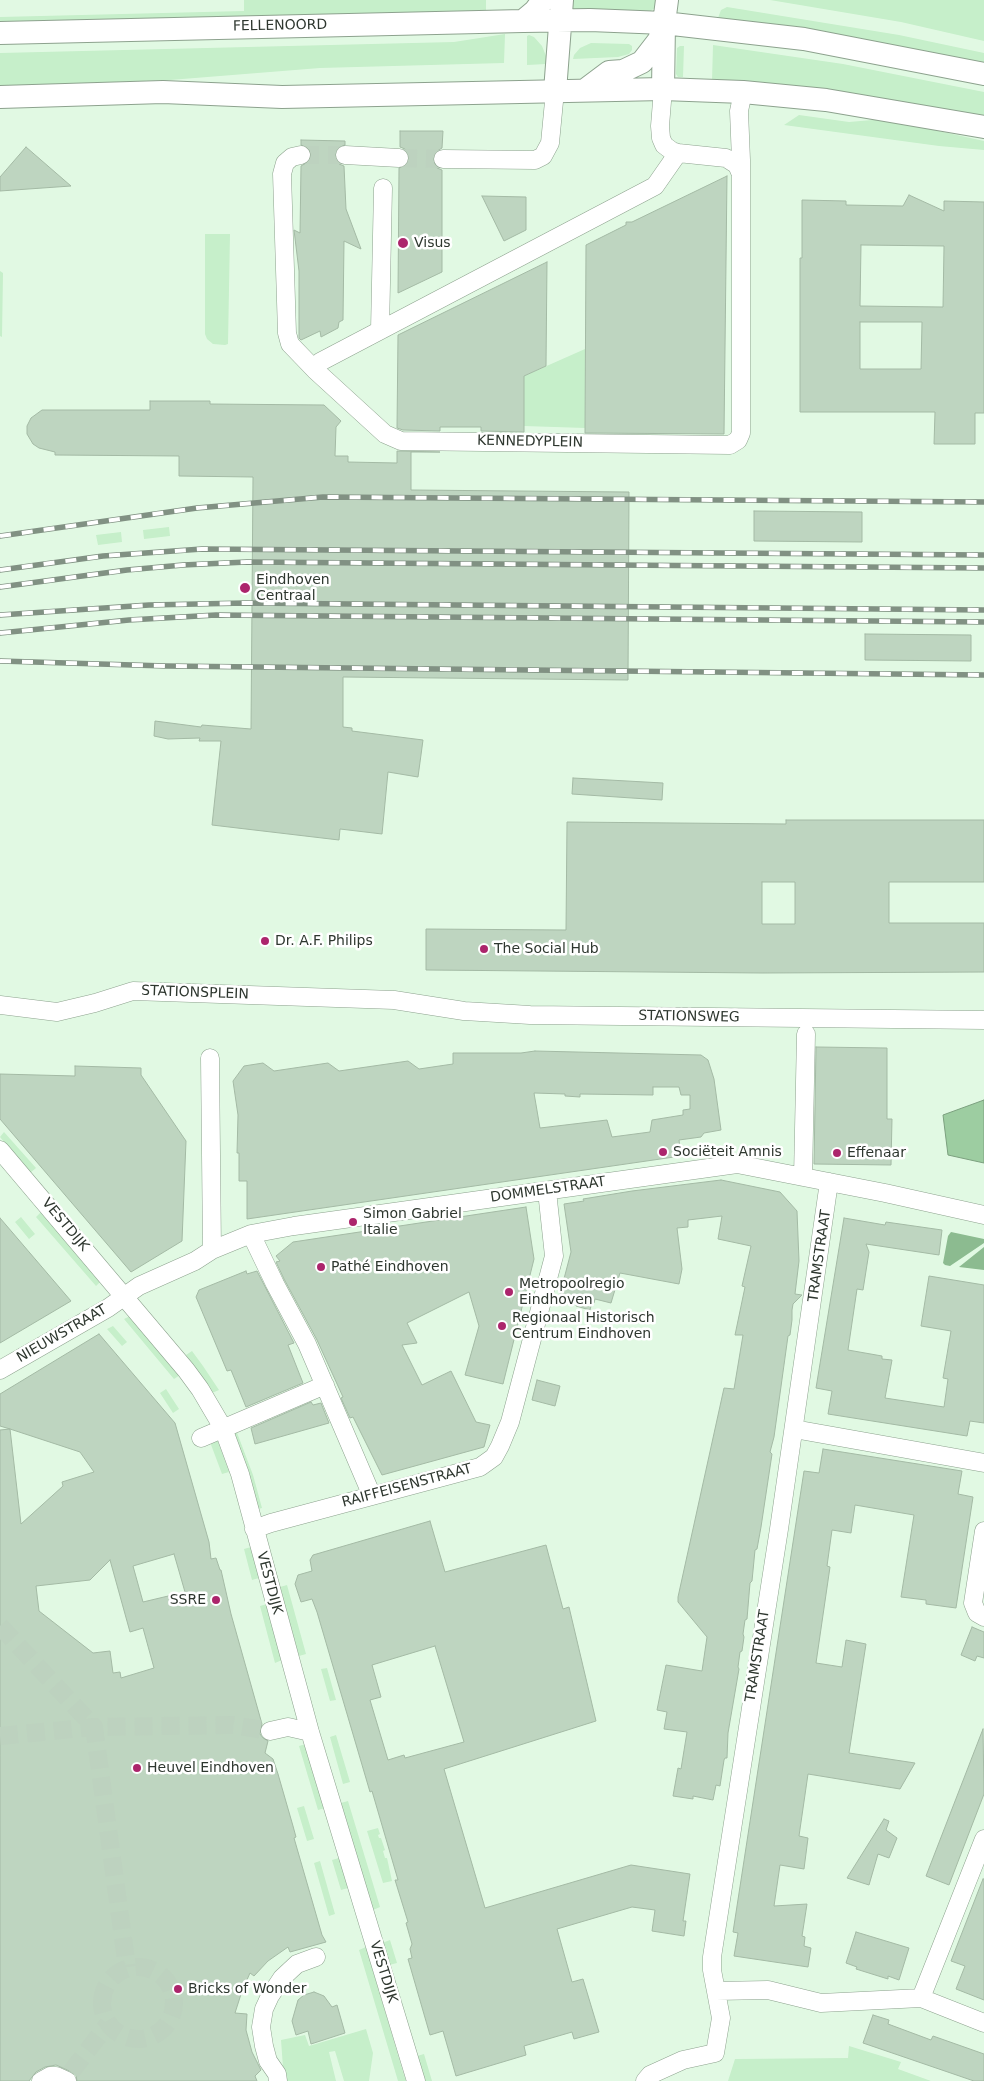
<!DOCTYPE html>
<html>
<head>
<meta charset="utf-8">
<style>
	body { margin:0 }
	canvas { display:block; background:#e1f9e3 }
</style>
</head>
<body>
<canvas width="984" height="2081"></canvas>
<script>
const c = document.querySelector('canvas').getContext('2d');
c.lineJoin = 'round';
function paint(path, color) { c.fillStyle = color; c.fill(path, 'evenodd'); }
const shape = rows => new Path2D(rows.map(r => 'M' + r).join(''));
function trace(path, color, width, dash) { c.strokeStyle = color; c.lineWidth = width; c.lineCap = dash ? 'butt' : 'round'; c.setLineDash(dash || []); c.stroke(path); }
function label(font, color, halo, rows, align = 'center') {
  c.font = font + ' "DejaVu Sans",sans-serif'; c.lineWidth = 5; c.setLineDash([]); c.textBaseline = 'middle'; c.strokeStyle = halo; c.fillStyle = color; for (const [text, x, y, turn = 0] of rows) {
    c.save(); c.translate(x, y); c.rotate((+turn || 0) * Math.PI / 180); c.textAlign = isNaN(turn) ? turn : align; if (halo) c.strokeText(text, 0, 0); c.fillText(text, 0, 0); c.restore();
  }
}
const green = shape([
	[244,0,486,0,486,12,0,24,0,17,244,11],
	[572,0,657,0,655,8,649,12,572,10],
	[770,0,984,0,984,41,901,22],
	[727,7,899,35,984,53,984,65,718,18,721,10],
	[505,34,504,63,320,68,170,80,0,86,0,53,454,42],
	[529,35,534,37,542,46,546,56,546,64,527,65,527,36],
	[591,43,629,44,632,46,632,50,629,54,618,57,573,59,574,55,580,48],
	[713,45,843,64,984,92,984,116,712,81],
	[680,46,684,46,683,77,678,77,676,74,677,48],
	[799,115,849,122,884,119,984,141,984,150,939,146,784,125],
	[205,234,230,234,228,344,225,345,213,344,207,339,205,334],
	[0,271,3,273,2,337,0,336],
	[585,349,585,428,524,426,524,376],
	[169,527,170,536,144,539,143,530],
	[121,532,122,542,98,545,96,535],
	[4,1132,36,1168,30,1173,0,1137],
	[41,1212,101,1281,96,1286,36,1217],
	[21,1217,35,1234,29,1239,15,1222],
	[130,1316,180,1375,174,1379,124,1319],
	[113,1326,127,1342,122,1346,107,1329],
	[192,1351,203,1366,219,1390,212,1393,186,1355],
	[166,1389,179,1409,173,1413,160,1393],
	[236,1430,253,1475,262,1508,258,1509,232,1432],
	[217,1439,229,1472,222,1474,210,1442],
	[251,1547,259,1578,252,1580,244,1549],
	[287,1585,306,1654,299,1656,280,1587],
	[267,1604,282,1660,275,1663,260,1606],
	[327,1668,336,1700,330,1701,321,1669],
	[336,1735,350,1782,343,1784,330,1737],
	[306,1744,325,1808,318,1810,299,1746],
	[348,1801,380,1907,373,1910,341,1803],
	[304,1806,314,1839,307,1841,297,1808],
	[378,1828,380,1834,378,1835,379,1838,381,1838,385,1850,383,1851,385,1858,387,1858,392,1881,383,1883,367,1831],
	[339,1858,348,1888,341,1890,332,1860],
	[320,1861,335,1914,329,1916,314,1863],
	[390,1940,397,1963,389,1965,382,1943],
	[366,1947,403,2072,406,2081,398,2081,359,1950],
	[366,2029,373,2053,369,2081,344,2081,335,2051,329,2052,336,2081,284,2081,281,2040,305,2035,309,2046],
	[849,2046,901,2062,898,2069,931,2081,728,2081,735,2059,848,2058],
	[424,2054,432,2081,424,2081,417,2056]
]);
const forest = shape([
	[951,1232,984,1239,984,1243,950,1266,945,1265,943,1263,948,1236],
	[984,1247,984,1270,959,1267]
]);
const water = shape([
	[984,1100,984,1163,948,1155,943,1115,984,1100]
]);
const building = shape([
	[400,131,443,131,442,148,434,153,432,159,437,168,442,170,442,272,398,293,399,168,408,164,410,158,405,149,400,147,400,131],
	[301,140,345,141,345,145,336,149,334,155,339,164,344,166,346,209,361,249,344,241,343,320,339,322,338,328,321,337,320,331,301,340,299,338,299,271,294,230,300,233,301,166,308,162,311,153,308,148,301,145,301,140],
	[26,147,71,186,0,191,0,177,26,147],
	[727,176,724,434,585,433,586,245,626,225,626,222,632,222,727,176],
	[909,195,944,211,944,201,984,202,984,413,975,413,975,444,934,444,935,412,800,412,800,258,802,258,802,200,846,201,846,205,903,206,909,195],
	[861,245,944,246,943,307,860,306,861,245],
	[860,322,922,322,921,369,860,369,860,322],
	[482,196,526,197,526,230,504,241,482,196],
	[547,262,546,366,524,376,524,432,481,431,481,427,440,427,440,431,403,430,397,428,398,335,547,262],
	[150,401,210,401,210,404,324,405,341,421,336,427,335,456,348,456,348,462,397,463,397,451,440,452,411,452,411,490,629,492,628,680,343,677,343,727,352,728,352,731,423,740,418,777,388,772,382,834,340,829,339,840,212,825,221,741,199,741,200,738,168,739,154,736,155,721,201,727,202,725,251,729,253,477,179,476,179,456,55,455,55,452,39,448,33,444,27,434,27,426,31,418,42,410,150,410,150,401],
	[754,511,862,512,862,542,754,541,754,511],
	[865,634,971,635,971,661,865,660,865,634],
	[573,778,663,783,662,800,572,794,573,778],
	[786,820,984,820,984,882,889,882,889,923,984,923,984,972,762,973,426,970,426,929,566,930,567,822,786,824,786,820],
	[762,882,795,882,795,924,762,924,762,882],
	[816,1047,887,1048,887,1119,892,1119,891,1165,814,1164,816,1047],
	[535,1051,701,1055,708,1060,714,1079,721,1130,704,1133,701,1137,679,1140,681,1156,247,1219,247,1181,239,1181,239,1153,237,1153,238,1115,233,1081,244,1066,263,1063,274,1071,328,1063,339,1071,408,1061,419,1069,453,1064,453,1053,521,1053,535,1051],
	[653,1087,679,1087,681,1095,690,1095,690,1109,683,1110,683,1115,652,1120,650,1132,612,1137,607,1120,540,1128,534,1093,565,1094,565,1096,580,1097,580,1094,653,1095,653,1087],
	[75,1066,141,1068,141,1075,186,1141,182,1241,131,1272,0,1119,0,1074,75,1076,75,1066],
	[721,1180,780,1192,797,1211,799,1261,795,1294,802,1295,793,1304,792,1310,792,1320,790,1335,788,1336,774,1437,770,1452,772,1454,761,1527,757,1549,755,1550,752,1581,750,1583,747,1619,745,1620,743,1634,744,1637,742,1651,740,1652,738,1667,739,1669,728,1733,727,1758,725,1758,724,1760,720,1786,716,1785,713,1800,693,1796,693,1799,673,1796,678,1768,681,1769,687,1732,664,1729,667,1712,657,1710,666,1665,702,1671,707,1637,678,1602,678,1597,724,1388,734,1389,743,1335,735,1335,745,1287,742,1286,751,1246,718,1239,722,1216,688,1220,688,1227,677,1228,682,1269,679,1284,620,1273,611,1303,595,1299,594,1303,592,1302,590,1310,576,1306,578,1298,560,1294,571,1252,564,1204,584,1201,583,1199,632,1191,721,1180],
	[526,1207,534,1259,503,1384,465,1375,479,1326,469,1292,407,1323,417,1343,402,1345,422,1385,451,1371,476,1422,490,1425,484,1447,382,1475,353,1417,350,1418,341,1398,343,1397,317,1340,284,1279,276,1262,280,1261,276,1256,293,1242,526,1207],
	[0,1218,71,1301,0,1343,0,1218],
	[844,1218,885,1225,886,1222,942,1230,939,1255,866,1244,869,1252,863,1290,857,1289,848,1350,882,1356,882,1359,892,1360,885,1398,944,1407,948,1379,943,1378,951,1331,921,1326,929,1276,984,1285,984,1423,970,1421,967,1436,828,1414,832,1391,816,1388,844,1218],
	[246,1271,247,1274,257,1271,294,1343,288,1345,303,1383,246,1407,231,1370,227,1371,196,1297,199,1290,246,1271],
	[99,1334,175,1423,209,1542,211,1559,216,1558,220,1570,221,1570,231,1614,262,1724,260,1734,263,1738,268,1741,265,1753,273,1759,278,1774,293,1826,296,1837,294,1838,322,1935,326,1942,290,1952,288,1947,268,1961,254,1976,250,1973,242,1991,235,2013,247,2014,246,2030,252,2052,261,2070,255,2076,257,2081,77,2081,76,2075,72,2072,56,2065,45,2067,36,2072,29,2081,0,2081,0,1430,10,1429,0,1426,0,1394,99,1334],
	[10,1429,80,1452,94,1472,62,1482,63,1486,21,1524,10,1429],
	[174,1554,185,1592,143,1602,133,1566,174,1554],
	[110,1560,130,1632,143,1628,154,1668,121,1678,120,1672,113,1673,110,1651,93,1653,39,1611,36,1586,90,1580,110,1560],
	[537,1380,560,1386,555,1406,532,1400,537,1380],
	[311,1402,313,1405,321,1403,329,1423,255,1444,251,1428,311,1402],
	[823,1449,962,1471,958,1494,973,1497,956,1608,926,1604,926,1600,901,1597,914,1515,855,1505,851,1533,832,1530,827,1566,830,1567,816,1663,842,1667,846,1640,866,1644,849,1753,915,1763,900,1789,808,1774,799,1836,808,1838,804,1869,780,1865,774,1906,807,1904,802,1936,805,1937,804,1946,811,1948,808,1967,734,1956,738,1933,733,1932,804,1471,819,1473,823,1449],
	[430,1521,445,1572,546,1545,563,1609,569,1607,596,1721,444,1769,485,1908,631,1865,690,1874,683,1921,686,1921,684,1936,652,1931,655,1910,632,1907,557,1929,572,1982,583,1979,599,2032,574,2039,572,2032,524,2046,526,2055,456,2076,443,2031,430,2035,408,1959,412,1958,410,1949,412,1944,406,1923,408,1922,395,1880,398,1880,372,1791,370,1792,317,1612,312,1599,301,1602,295,1584,298,1575,312,1571,310,1560,313,1555,430,1521],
	[435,1646,464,1742,405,1758,404,1755,388,1760,370,1700,381,1697,372,1665,435,1646],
	[972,1627,984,1632,984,1658,977,1656,975,1661,961,1655,972,1627],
	[983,1729,984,1794,949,1885,926,1876,983,1729],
	[884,1819,889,1821,886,1830,897,1838,889,1858,878,1854,869,1885,847,1878,884,1819],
	[983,1879,984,1879,984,2000,956,1989,965,1966,951,1961,983,1879],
	[856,1932,909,1948,899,1980,888,1976,888,1979,856,1969,857,1967,846,1963,856,1932],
	[314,1992,324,1996,332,2007,337,2005,345,2033,311,2044,308,2031,296,2035,292,2021,298,2000,304,1995,314,1992],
	[873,2015,889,2020,888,2024,931,2040,933,2036,984,2054,984,2081,974,2081,863,2043,873,2015]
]);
const minorTunnel = shape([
	[301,155,345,155],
	[399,158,443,159],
	[0,1626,94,1727,127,1967],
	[0,1736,94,1727,233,1725,270,1731],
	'102 2003a36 36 0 1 1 72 0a36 36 0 1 1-72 0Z',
	[71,2072,108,2024]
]);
const minor = shape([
	[663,89,660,126,661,138,664,145,672,151,678,153,726,158,737,165,740,172],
	[301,155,292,157,285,163,282,174,287,333,290,344,315,370,385,434,401,441,730,445,738,440,741,433,741,160,739,111,743,92],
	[345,155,399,158],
	[443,159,535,160,543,156,550,143,555,91],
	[380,330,383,188],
	[320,362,655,186,678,153],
	[0,1005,57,1012,95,1003,133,991,394,1000,464,1011,530,1015,984,1020],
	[210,1058,212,1250],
	[0,1150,186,1370,200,1389,223,1428,240,1474,310,1732,416,2081],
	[803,1177,806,1034],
	[251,1234,275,1284,307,1344,372,1496],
	[0,1370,108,1308,139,1286,195,1261,212,1250,251,1234,294,1226,737,1164,885,1193,984,1215],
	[794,1429,984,1463],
	[201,1438,325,1385],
	[254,1529,271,1523,480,1467,494,1457,500,1446,510,1422,554,1256,547,1191],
	[984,1531,973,1603,977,1613,984,1617],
	[270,1731,288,1727,310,1732],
	[716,1991,768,1990,821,2003,921,1998,984,2023],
	[921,1998,984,1839],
	[41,2081,50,2076,56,2076,67,2081],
	[278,2081,277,2074,268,2061,264,2046,261,2027,264,2009,270,1996,282,1978,297,1964,316,1957],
	[645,2081,650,2075,683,2060,715,2053,721,2018,712,1970,712,1957,779,1529,829,1182]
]);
const major = shape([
	[523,21,535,11,543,0],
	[0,33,523,21,590,20,664,23,804,39,984,74],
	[663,89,664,23,667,0],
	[585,90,609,72,623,71,642,62,659,40,664,23],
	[555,91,562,0],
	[0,97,163,92,282,97,663,89,743,92,826,100,984,127]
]);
const rail = shape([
	[0,536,197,508,323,497,984,502],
	[0,570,103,556,202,549,984,555],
	[0,587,127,570,183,565,247,562,984,568],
	[0,615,149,605,246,603,984,610],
	[0,633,129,620,216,615,984,622],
	[0,661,166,666,984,675]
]);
const markers = [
	[403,243,6,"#ac256c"],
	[245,588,6,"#ac256c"],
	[265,941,5,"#ac256c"],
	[484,949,5,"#ac256c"],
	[663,1152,5,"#ac256c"],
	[837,1153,5,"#ac256c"],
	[353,1222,5,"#ac256c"],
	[321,1267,5,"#ac256c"],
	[509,1292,5,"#ac256c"],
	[502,1326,5,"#ac256c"],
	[216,1600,5,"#ac256c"],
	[137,1768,5,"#ac256c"],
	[178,1989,5,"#ac256c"]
];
const streetNames = [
	["FELLENOORD",280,26,-1],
	["KENNEDYPLEIN",530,442,1],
	["STATIONSPLEIN",195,993,2],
	["STATIONSWEG",689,1017,1],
	["DOMMELSTRAAT",548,1190,-8],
	["VESTDIJK",65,1225,50],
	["TRAMSTRAAT",820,1256,-82],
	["NIEUWSTRAAT",62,1334,-30],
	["RAIFFEISENSTRAAT",407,1486,-15],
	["VESTDIJK",269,1583,75],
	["TRAMSTRAAT",758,1656,-81],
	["VESTDIJK",383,1972,73]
];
const poiNames = [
	["Visus",414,243],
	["Eindhoven",256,580],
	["Centraal",256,596],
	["Dr. A.F. Philips",275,941],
	["The Social Hub",494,949],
	["Sociëteit Amnis",673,1152],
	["Effenaar",847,1153],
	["Simon Gabriel",363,1214],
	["Italie",363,1230],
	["Pathé Eindhoven",331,1267],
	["Metropoolregio",519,1284],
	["Eindhoven",519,1300],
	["Regionaal Historisch",512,1318],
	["Centrum Eindhoven",512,1334],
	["SSRE",206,1600,"right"],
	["Heuvel Eindhoven",147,1768],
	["Bricks of Wonder",188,1989]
];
paint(green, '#c6efca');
paint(forest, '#8cbb90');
paint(water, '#9dcda1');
trace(water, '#7ca07f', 1);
paint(building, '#bed5c0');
trace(building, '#a4baa5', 1);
trace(minorTunnel, '#bdd2bf', 18, [18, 9]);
trace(minor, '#8da28e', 19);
trace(major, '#8da28e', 24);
trace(minor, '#fff', 18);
trace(major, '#fff', 22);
trace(rail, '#819183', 5.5);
trace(rail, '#fff', 4, [11]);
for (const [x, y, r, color] of markers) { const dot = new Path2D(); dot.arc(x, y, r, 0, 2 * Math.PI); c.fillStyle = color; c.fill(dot); trace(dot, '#fff', 2); }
label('14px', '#2e372f', '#fff', streetNames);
label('14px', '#2e372f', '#fff', poiNames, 'left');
</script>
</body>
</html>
